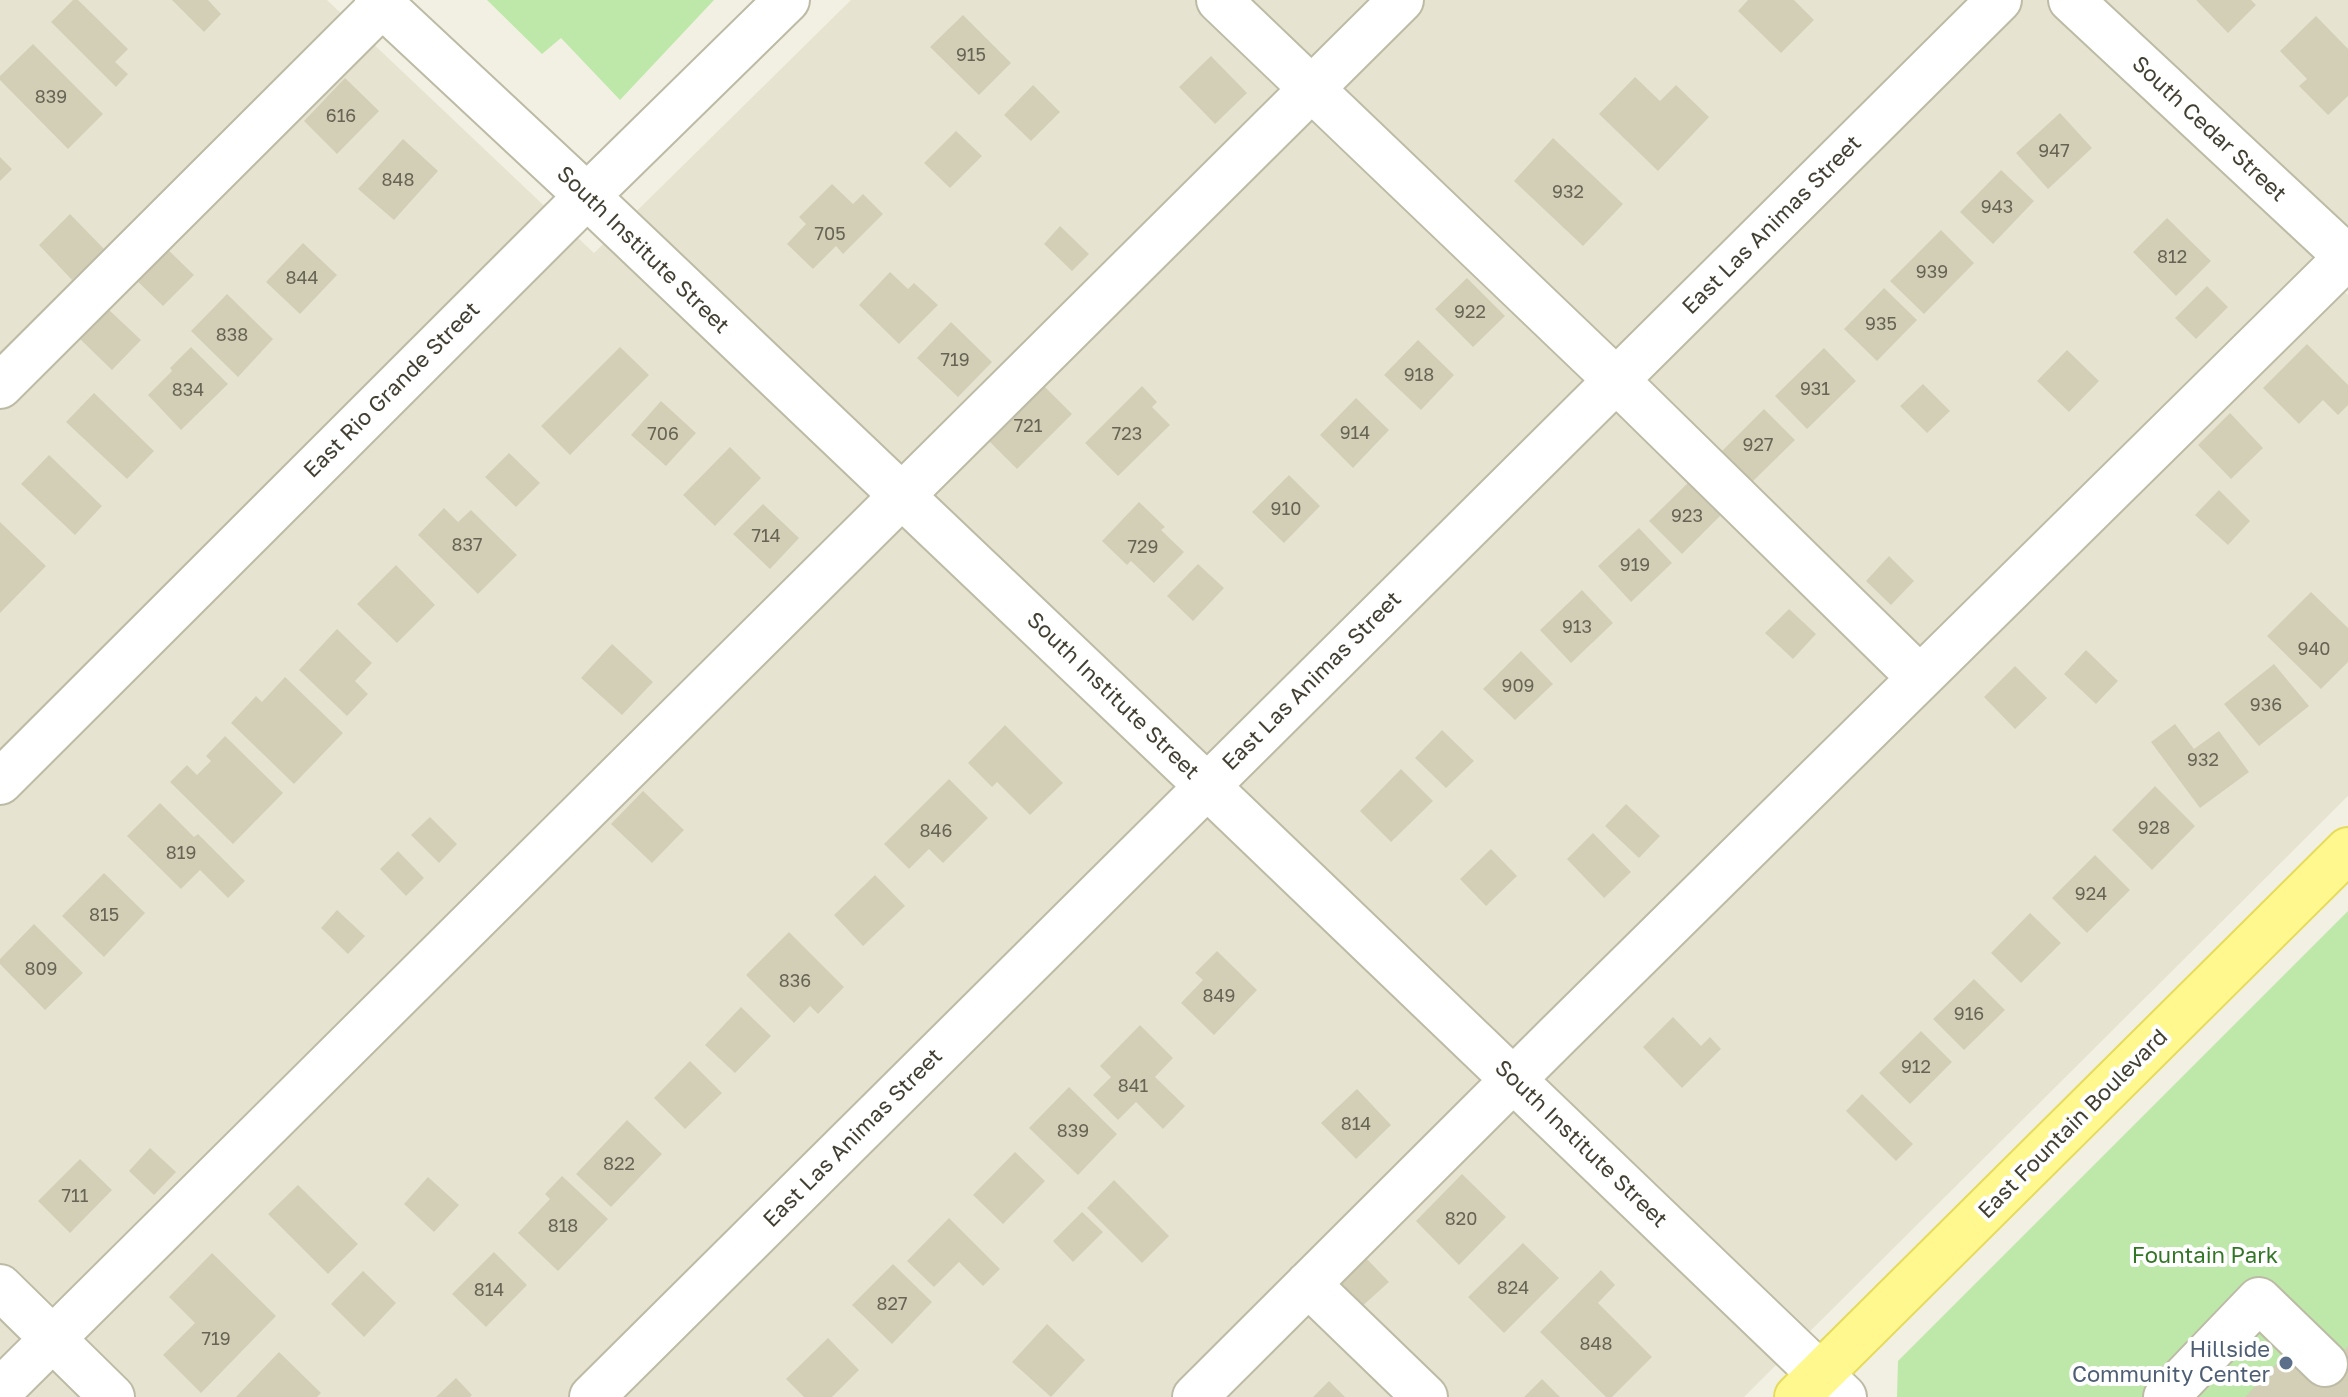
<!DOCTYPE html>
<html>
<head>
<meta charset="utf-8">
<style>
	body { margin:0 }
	canvas { display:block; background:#f2f0e2 }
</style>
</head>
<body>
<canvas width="2348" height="1397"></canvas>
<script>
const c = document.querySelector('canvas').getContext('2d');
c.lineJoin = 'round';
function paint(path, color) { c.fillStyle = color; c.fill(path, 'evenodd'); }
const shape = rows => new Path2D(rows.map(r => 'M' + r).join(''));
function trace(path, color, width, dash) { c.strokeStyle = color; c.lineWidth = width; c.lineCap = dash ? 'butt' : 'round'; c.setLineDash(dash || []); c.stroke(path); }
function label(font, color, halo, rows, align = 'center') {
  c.font = font + ' "Golos Text",sans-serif'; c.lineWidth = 8; c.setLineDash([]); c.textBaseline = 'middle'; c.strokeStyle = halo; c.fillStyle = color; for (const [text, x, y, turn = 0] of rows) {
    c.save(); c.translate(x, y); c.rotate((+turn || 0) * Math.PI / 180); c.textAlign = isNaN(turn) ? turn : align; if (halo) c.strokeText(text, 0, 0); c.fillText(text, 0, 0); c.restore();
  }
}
const residential = shape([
	[0,0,327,0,594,253,851,0,2348,0,2348,228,2315,265,2348,295,2348,796,1744,1397,0,1397]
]);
const green = shape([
	[487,0,714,0,620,100,561,38,542,54],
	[2348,911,2348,1397,1897,1397,1898,1361]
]);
const building = shape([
	[73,0,78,0,128,49,115,62,128,74,116,87,51,22],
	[172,0,208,0,221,14,204,32],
	[1748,0,1794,0,1814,20,1781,53,1738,11],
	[2196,0,2251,0,2256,5,2228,33],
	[963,15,1011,63,979,95,930,47],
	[2316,16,2348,49,2348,96,2328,115,2299,86,2307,79,2280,51],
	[33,44,103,114,68,149,0,80,0,76],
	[1211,56,1247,93,1215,124,1179,87],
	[1635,77,1660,101,1676,85,1709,117,1658,171,1599,114],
	[345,78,379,111,337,154,304,121],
	[1033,85,1060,112,1031,141,1004,115],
	[2060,113,2092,148,2048,189,2016,153],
	[956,131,982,156,950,188,924,163],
	[1553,138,1623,204,1583,246,1514,181],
	[403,139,438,171,394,220,358,189],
	[0,157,12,169,0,181],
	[2001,170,2034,201,1993,244,1960,212],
	[832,184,853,204,863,194,883,214,843,254,836,246,813,269,787,244,806,224,799,217],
	[70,214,104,249,72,280,39,245],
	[2167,218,2211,261,2176,296,2133,252],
	[1060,226,1089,254,1072,271,1044,244],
	[1941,230,1974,263,1924,314,1890,281],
	[160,242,194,275,163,306,129,273],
	[303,243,337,275,300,314,266,282],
	[890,272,908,289,914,283,938,305,899,344,859,305],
	[1467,278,1505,316,1473,347,1435,309],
	[2207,286,2228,307,2196,339,2175,318],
	[1884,288,1917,320,1877,361,1844,329],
	[227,294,273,339,238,377,191,331],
	[108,309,141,340,112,370,80,339],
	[951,322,992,362,958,397,917,358],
	[1418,340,1454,375,1421,410,1384,375],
	[2307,344,2348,385,2348,405,2338,415,2323,400,2299,424,2263,388],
	[191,347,228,384,181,430,148,395,172,371,170,368],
	[620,347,649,375,570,455,541,426],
	[1824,348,1856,381,1807,429,1775,396],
	[2067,350,2099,381,2069,412,2037,381],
	[1040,382,1072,414,1017,469,985,437],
	[1923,384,1950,411,1927,433,1900,406],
	[1142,386,1157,402,1152,407,1170,425,1118,476,1085,443],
	[94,393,154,451,127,479,66,422],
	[1356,398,1389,430,1353,468,1320,435],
	[661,401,696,433,666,466,631,435],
	[1764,409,1795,440,1752,482,1722,451],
	[2230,413,2263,448,2231,479,2198,445],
	[730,447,761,478,715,526,683,495],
	[509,453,540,483,516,507,485,477],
	[49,455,102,506,75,535,21,484],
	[1289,475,1320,506,1284,543,1252,512],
	[1692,479,1725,511,1682,554,1649,521],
	[2219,490,2250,521,2228,545,2195,515],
	[1139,502,1165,527,1161,530,1184,552,1154,583,1131,561,1127,565,1102,541],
	[763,504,799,538,770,569,733,534],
	[444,508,458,522,471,510,517,555,478,594,418,535],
	[0,522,46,566,0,613],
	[1639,528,1672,563,1631,602,1598,566],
	[1889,556,1914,581,1891,605,1866,581],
	[1198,564,1224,588,1193,621,1167,596],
	[396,565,435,605,397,643,357,604],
	[1582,590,1613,623,1571,663,1540,630],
	[2311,592,2348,628,2348,662,2321,689,2267,636],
	[1789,609,1816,634,1793,659,1765,633],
	[337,629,372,663,355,681,368,694,347,716,299,670],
	[612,644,653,682,622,715,581,678],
	[2086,650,2118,681,2096,704,2064,674],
	[1521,651,1553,684,1515,720,1483,689],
	[2274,664,2309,706,2259,746,2224,704],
	[2015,666,2047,698,2015,729,1984,697],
	[285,677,343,733,294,784,231,723,256,696,262,702],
	[2175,724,2194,749,2219,731,2249,772,2200,808,2151,742],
	[1005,725,1063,783,1030,815,997,782,992,787,968,763],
	[1442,730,1474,761,1446,788,1415,758],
	[225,736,283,793,233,844,170,782,187,765,197,775,211,761,206,756],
	[1401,769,1433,801,1391,842,1360,811],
	[949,779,988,818,943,863,929,849,909,869,884,844],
	[2155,786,2195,826,2152,870,2112,830],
	[643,791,684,830,652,863,611,824],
	[160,803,194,837,198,834,245,881,228,898,200,870,181,889,127,836],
	[1626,804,1660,836,1639,858,1605,826],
	[430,817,457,844,439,863,411,835],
	[1593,833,1631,872,1604,898,1567,859],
	[1491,849,1517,876,1486,906,1460,879],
	[398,851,424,878,406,896,380,869],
	[2095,855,2130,890,2087,933,2052,898],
	[104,873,145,913,104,957,62,916],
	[875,875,905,906,863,946,834,915],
	[337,910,365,936,348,954,321,928],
	[2030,913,2061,943,2021,983,1991,953],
	[34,924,83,973,45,1010,0,964,0,959],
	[789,932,844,987,818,1014,810,1006,794,1023,746,975],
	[1217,951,1257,990,1214,1035,1181,1003,1203,980,1195,973],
	[1974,979,2005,1010,1964,1050,1933,1019],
	[741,1007,771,1036,735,1073,705,1045],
	[1673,1017,1701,1046,1710,1037,1721,1049,1682,1088,1643,1047],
	[1140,1025,1173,1058,1155,1077,1185,1106,1163,1129,1136,1102,1118,1120,1093,1095,1111,1077,1100,1066],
	[1921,1031,1952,1062,1910,1104,1879,1073],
	[690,1061,722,1093,685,1129,654,1098],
	[1069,1087,1117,1134,1078,1175,1029,1128],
	[1357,1089,1391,1125,1356,1159,1321,1123],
	[1862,1094,1913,1144,1896,1161,1846,1111],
	[627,1120,662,1154,611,1207,576,1174],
	[150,1148,176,1172,154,1195,129,1171],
	[1015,1152,1045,1181,1003,1224,973,1195],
	[80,1159,112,1190,70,1233,38,1201],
	[1462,1174,1506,1217,1459,1265,1416,1221],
	[562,1176,608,1219,558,1271,518,1233,550,1199,545,1194],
	[428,1177,459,1205,434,1232,404,1204],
	[1114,1180,1169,1236,1142,1263,1087,1208],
	[298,1185,358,1244,328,1274,268,1214],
	[1082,1212,1103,1232,1073,1262,1053,1241],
	[949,1218,1000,1269,983,1286,959,1262,934,1287,907,1261],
	[1523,1243,1559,1278,1504,1333,1468,1297],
	[494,1252,527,1285,486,1327,452,1294],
	[212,1253,276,1316,201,1393,163,1355,195,1323,169,1297],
	[1364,1256,1389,1282,1359,1309,1335,1284],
	[893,1264,932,1302,892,1344,852,1305],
	[1601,1270,1615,1285,1598,1303,1652,1357,1612,1397,1606,1397,1540,1332],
	[363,1271,396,1303,364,1337,331,1304],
	[1047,1324,1085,1360,1051,1397,1012,1362],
	[828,1338,859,1370,832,1397,804,1397,786,1379],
	[2348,1346,2348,1397,2245,1397,2285,1355,2323,1373],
	[279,1352,321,1393,317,1397,236,1397],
	[456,1378,472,1395,470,1397,436,1397],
	[1542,1379,1560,1397,1524,1397],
	[1329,1381,1345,1397,1313,1397]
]);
const minor = shape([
	[377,0,587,196,1207,786,1844,1397],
	[1219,0,1616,380,1920,678],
	[2071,0,2348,258],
	[0,386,382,5],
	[0,782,587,196,787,0],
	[1308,1284,1425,1397],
	[0,1287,112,1397],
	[0,1391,1401,0],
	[592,1397,1999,0],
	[1195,1397,1558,1035,2348,256],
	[2166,1397,2259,1300,2325,1364]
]);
const major = shape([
	[1797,1397,2348,850]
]);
const markers = [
	[2286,1363,8,"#5c6f8a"]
];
const numberNames = [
	["915",971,55],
	["839",51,97],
	["616",341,116],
	["947",2054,151],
	["848",398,180],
	["932",1568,192],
	["943",1997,207],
	["705",830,234],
	["812",2172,257],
	["939",1932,272],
	["844",302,278],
	["922",1470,312],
	["935",1881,324],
	["838",232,335],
	["719",955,360],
	["918",1419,375],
	["931",1815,389],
	["834",188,390],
	["721",1028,426],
	["914",1355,433],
	["706",663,434],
	["723",1127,434],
	["927",1758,445],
	["910",1286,509],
	["923",1687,516],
	["714",766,536],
	["837",467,545],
	["729",1143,547],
	["919",1635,565],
	["913",1577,627],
	["940",2314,649],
	["909",1518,686],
	["936",2266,705],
	["932",2203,760],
	["928",2154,828],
	["846",936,831],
	["819",181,853],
	["924",2091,894],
	["815",104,915],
	["809",41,969],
	["836",795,981],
	["849",1219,996],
	["916",1969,1014],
	["912",1916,1067],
	["841",1133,1086],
	["814",1356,1124],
	["839",1073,1131],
	["822",619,1164],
	["711",75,1196],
	["820",1461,1219],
	["818",563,1226],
	["824",1513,1288],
	["814",489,1290],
	["827",892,1304],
	["719",216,1339],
	["848",1596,1344]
];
const streetNames = [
	["South Cedar Street",2209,129,43],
	["East Las Animas Street",1772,225,-45],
	["South Institute Street",643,250,44],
	["East Rio Grande Street",392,390,-45],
	["East Las Animas Street",1312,681,-45],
	["South Institute Street",1113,696,44],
	["East Fountain Boulevard",2073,1124,-45],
	["East Las Animas Street",853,1138,-45],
	["South Institute Street",1581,1144,44]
];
const parkNames = [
	["Fountain Park",2205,1256]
];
const serviceNames = [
	["Hillside",2270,1350],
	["Community Center",2270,1375]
];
paint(residential, '#e6e4d0');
paint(green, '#bde8a9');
paint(building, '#d3cfb7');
trace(minor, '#bdbaa5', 48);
trace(major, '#e6db5c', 48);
trace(minor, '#fff', 44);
trace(major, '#fff88e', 44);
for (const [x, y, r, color] of markers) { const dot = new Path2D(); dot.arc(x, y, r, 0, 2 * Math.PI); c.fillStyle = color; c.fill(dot); trace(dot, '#fff', 3); }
label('18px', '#676454', null, numberNames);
label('22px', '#434033', '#fff', streetNames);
label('22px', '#327625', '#fff', parkNames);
label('22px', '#4e5e75', '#fff', serviceNames, 'right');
</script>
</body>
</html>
